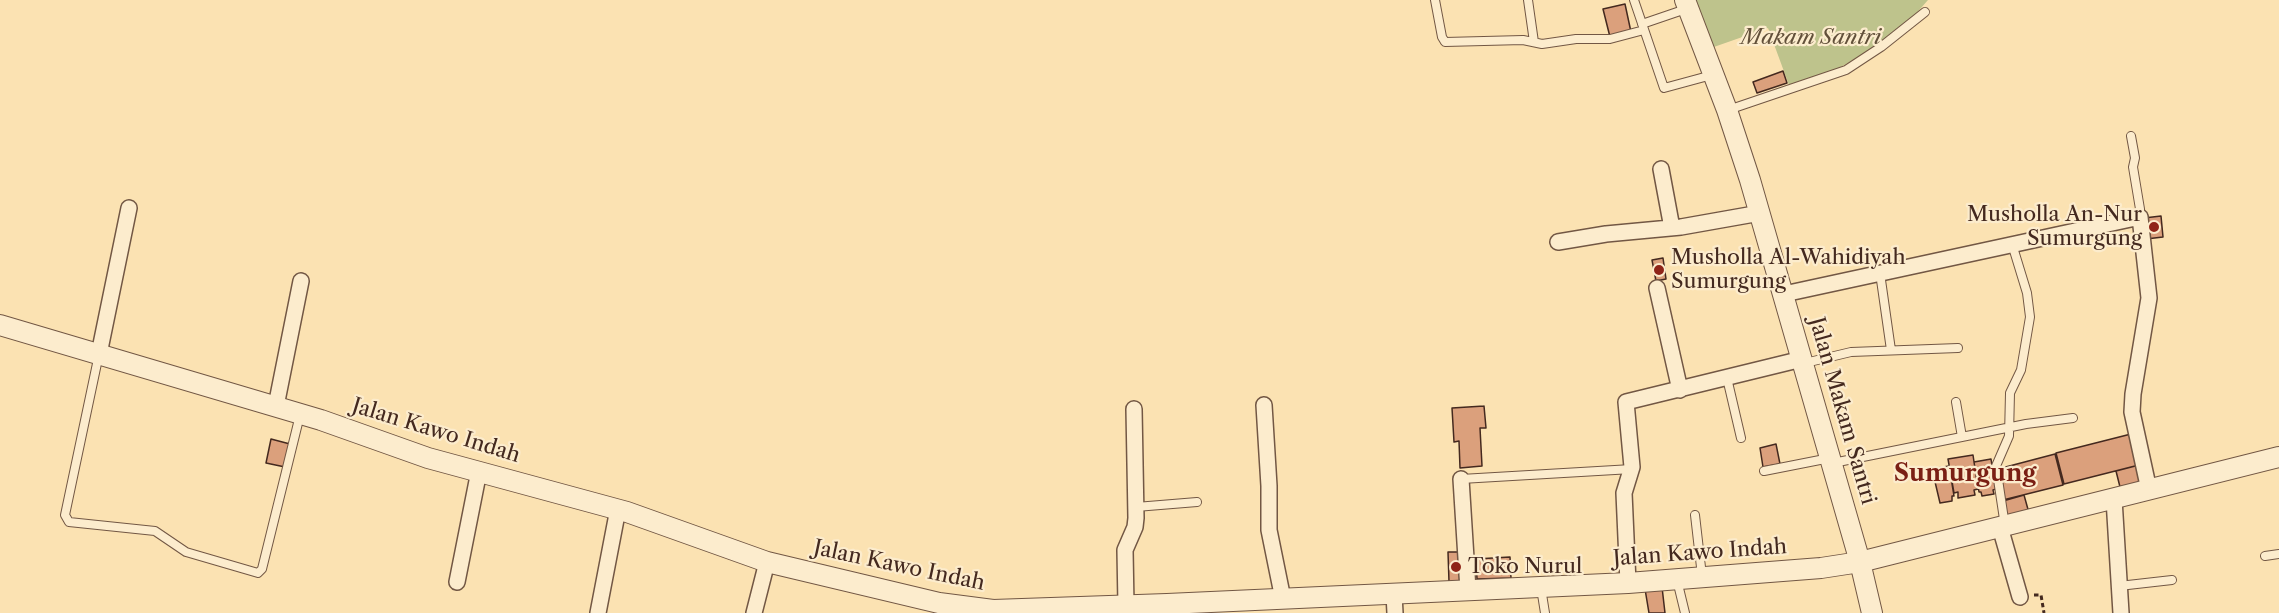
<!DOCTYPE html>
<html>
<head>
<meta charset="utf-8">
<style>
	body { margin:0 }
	canvas { display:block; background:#fbe2b2 }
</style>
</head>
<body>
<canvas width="2279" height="613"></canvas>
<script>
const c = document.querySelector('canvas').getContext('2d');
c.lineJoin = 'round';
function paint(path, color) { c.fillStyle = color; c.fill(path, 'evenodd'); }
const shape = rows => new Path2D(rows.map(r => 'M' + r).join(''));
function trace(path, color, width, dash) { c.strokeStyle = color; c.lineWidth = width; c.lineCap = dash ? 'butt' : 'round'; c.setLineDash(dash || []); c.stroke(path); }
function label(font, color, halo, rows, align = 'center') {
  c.font = font + ' "Libre Caslon Text",serif'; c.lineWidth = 4.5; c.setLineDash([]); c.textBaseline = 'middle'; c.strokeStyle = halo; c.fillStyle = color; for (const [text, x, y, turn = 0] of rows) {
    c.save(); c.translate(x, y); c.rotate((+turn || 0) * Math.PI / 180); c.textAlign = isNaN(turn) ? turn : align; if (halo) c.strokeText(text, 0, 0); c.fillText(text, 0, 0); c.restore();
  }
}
const green = shape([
	[1692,0,1928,0,1914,16,1886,39,1860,56,1837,69,1789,85,1768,28,1711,48]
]);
const building = shape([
	[1625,4,1631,32,1610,37,1603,9,1625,4],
	[1783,71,1787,83,1757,93,1753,82,1783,71],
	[2161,216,2163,237,2146,239,2144,218,2161,216],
	[1663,258,1666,279,1656,281,1652,260,1663,258],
	[1484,406,1486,428,1480,428,1482,466,1460,468,1459,441,1454,442,1452,408,1484,406],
	[2131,434,2139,465,2064,484,2056,453,2131,434],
	[271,439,290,444,285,467,266,463,271,439],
	[1776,444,1780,464,1763,467,1760,448,1776,444],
	[2055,454,2063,485,2003,500,1998,469,2055,454],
	[1973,455,1978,489,1974,490,1975,495,1958,498,1958,492,1954,493,1948,459,1973,455],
	[1991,459,1996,489,1993,490,1994,494,1982,496,1981,492,1979,492,1974,462,1991,459],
	[2139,465,2144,484,2121,491,2116,471,2139,465],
	[1949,466,1954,496,1952,496,1952,501,1940,503,1932,469,1949,466],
	[2024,495,2029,513,2006,519,2003,501,2024,495],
	[1448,552,1464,552,1465,582,1449,582,1448,552],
	[1510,557,1511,578,1477,579,1476,559,1510,557],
	[1662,587,1665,613,1649,613,1645,589,1662,587]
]);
const path = shape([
	[2034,595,2041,595,2044,613]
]);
const service = shape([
	[1435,0,1442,37,1445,42,1523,40,1542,44,1576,39,1610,39,1644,30],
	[1528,0,1534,42],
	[1634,0,1664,88,1712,75],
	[1642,24,1686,9],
	[1728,110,1846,70,1881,47,1925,12],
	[2131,136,2135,158,2133,167,2140,209,2140,217],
	[1880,273,1891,350],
	[99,354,65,515,69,522,155,531,186,552,258,573,262,569,300,415],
	[1805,363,1851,352,1958,348],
	[1727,378,1741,438],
	[1956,402,1962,437],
	[1833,463,2026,424,2073,418],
	[1764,471,1830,458],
	[1461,479,1632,469],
	[1136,507,1197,502],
	[1695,515,1702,576],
	[2005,526,1996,466,2009,436,2010,393,2021,370,2030,317,2027,293,2012,244],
	[2265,556,2279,554],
	[1677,580,1685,613],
	[2119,586,2172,580],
	[1541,588,1545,613]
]);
const minor = shape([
	[1661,169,1672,228],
	[1558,242,1606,234,1681,227,1760,213],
	[1657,288,1680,390],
	[1784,294,2140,217,2149,298,2133,394,2132,412,2149,490],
	[99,354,129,208],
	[1264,405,1269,486,1269,530,1283,599],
	[276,406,301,281],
	[1461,479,1468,590],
	[2114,499,2121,613],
	[2000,527,2020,597],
	[457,582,479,471],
	[1628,583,1624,493,1632,467,1626,402,1802,359],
	[1394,594,1395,613],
	[1126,606,1125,550,1135,527,1136,518,1134,409],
	[598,613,618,509],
	[754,613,767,562]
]);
const tertiary = shape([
	[1685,0,1727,110,1750,180,1860,562,1872,613],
	[0,325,321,420,428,458,627,512,767,562,939,603,993,610,1167,604,1628,583,1821,568,1860,562,2279,457]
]);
const markers = [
	[2154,227,6,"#8f2418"],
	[1659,270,6,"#8f2418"],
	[1456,567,6,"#8f2418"]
];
const parkNames = [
	["Makam Santri",1811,38]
];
const poiNames = [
	["Musholla An-Nur",2142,215,"right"],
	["Sumurgung",2142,239,"right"],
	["Musholla Al-Wahidiyah",1671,258],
	["Sumurgung",1671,282],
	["Toko Nurul",1468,567]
];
const streetNames = [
	["Jalan Makam Santri",1842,411,74],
	["Jalan Kawo Indah",436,431,17],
	["Jalan Kawo Indah",1700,553,-4],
	["Jalan Kawo Indah",899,566,12]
];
const quarterNames = [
	["Sumurgung",1965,474]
];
paint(green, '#bec38c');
paint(building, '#dba07c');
trace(building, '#44291f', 1.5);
trace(service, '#725744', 10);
trace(minor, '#725744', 18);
trace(tertiary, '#725744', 22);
trace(path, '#44291f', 3, [4.5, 3]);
trace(service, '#fceccd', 8);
trace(minor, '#fceccd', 15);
trace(tertiary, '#fceccd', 20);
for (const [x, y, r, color] of markers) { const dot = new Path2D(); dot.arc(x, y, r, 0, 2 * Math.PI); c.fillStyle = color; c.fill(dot); trace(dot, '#fceccd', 2); }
label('italic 21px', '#62503a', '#fceccd', parkNames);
label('21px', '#44291f', '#fceccd', poiNames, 'left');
label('21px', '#44291f', '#fceccd', streetNames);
label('bold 24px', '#7a1f14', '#fceccd', quarterNames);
</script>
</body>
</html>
